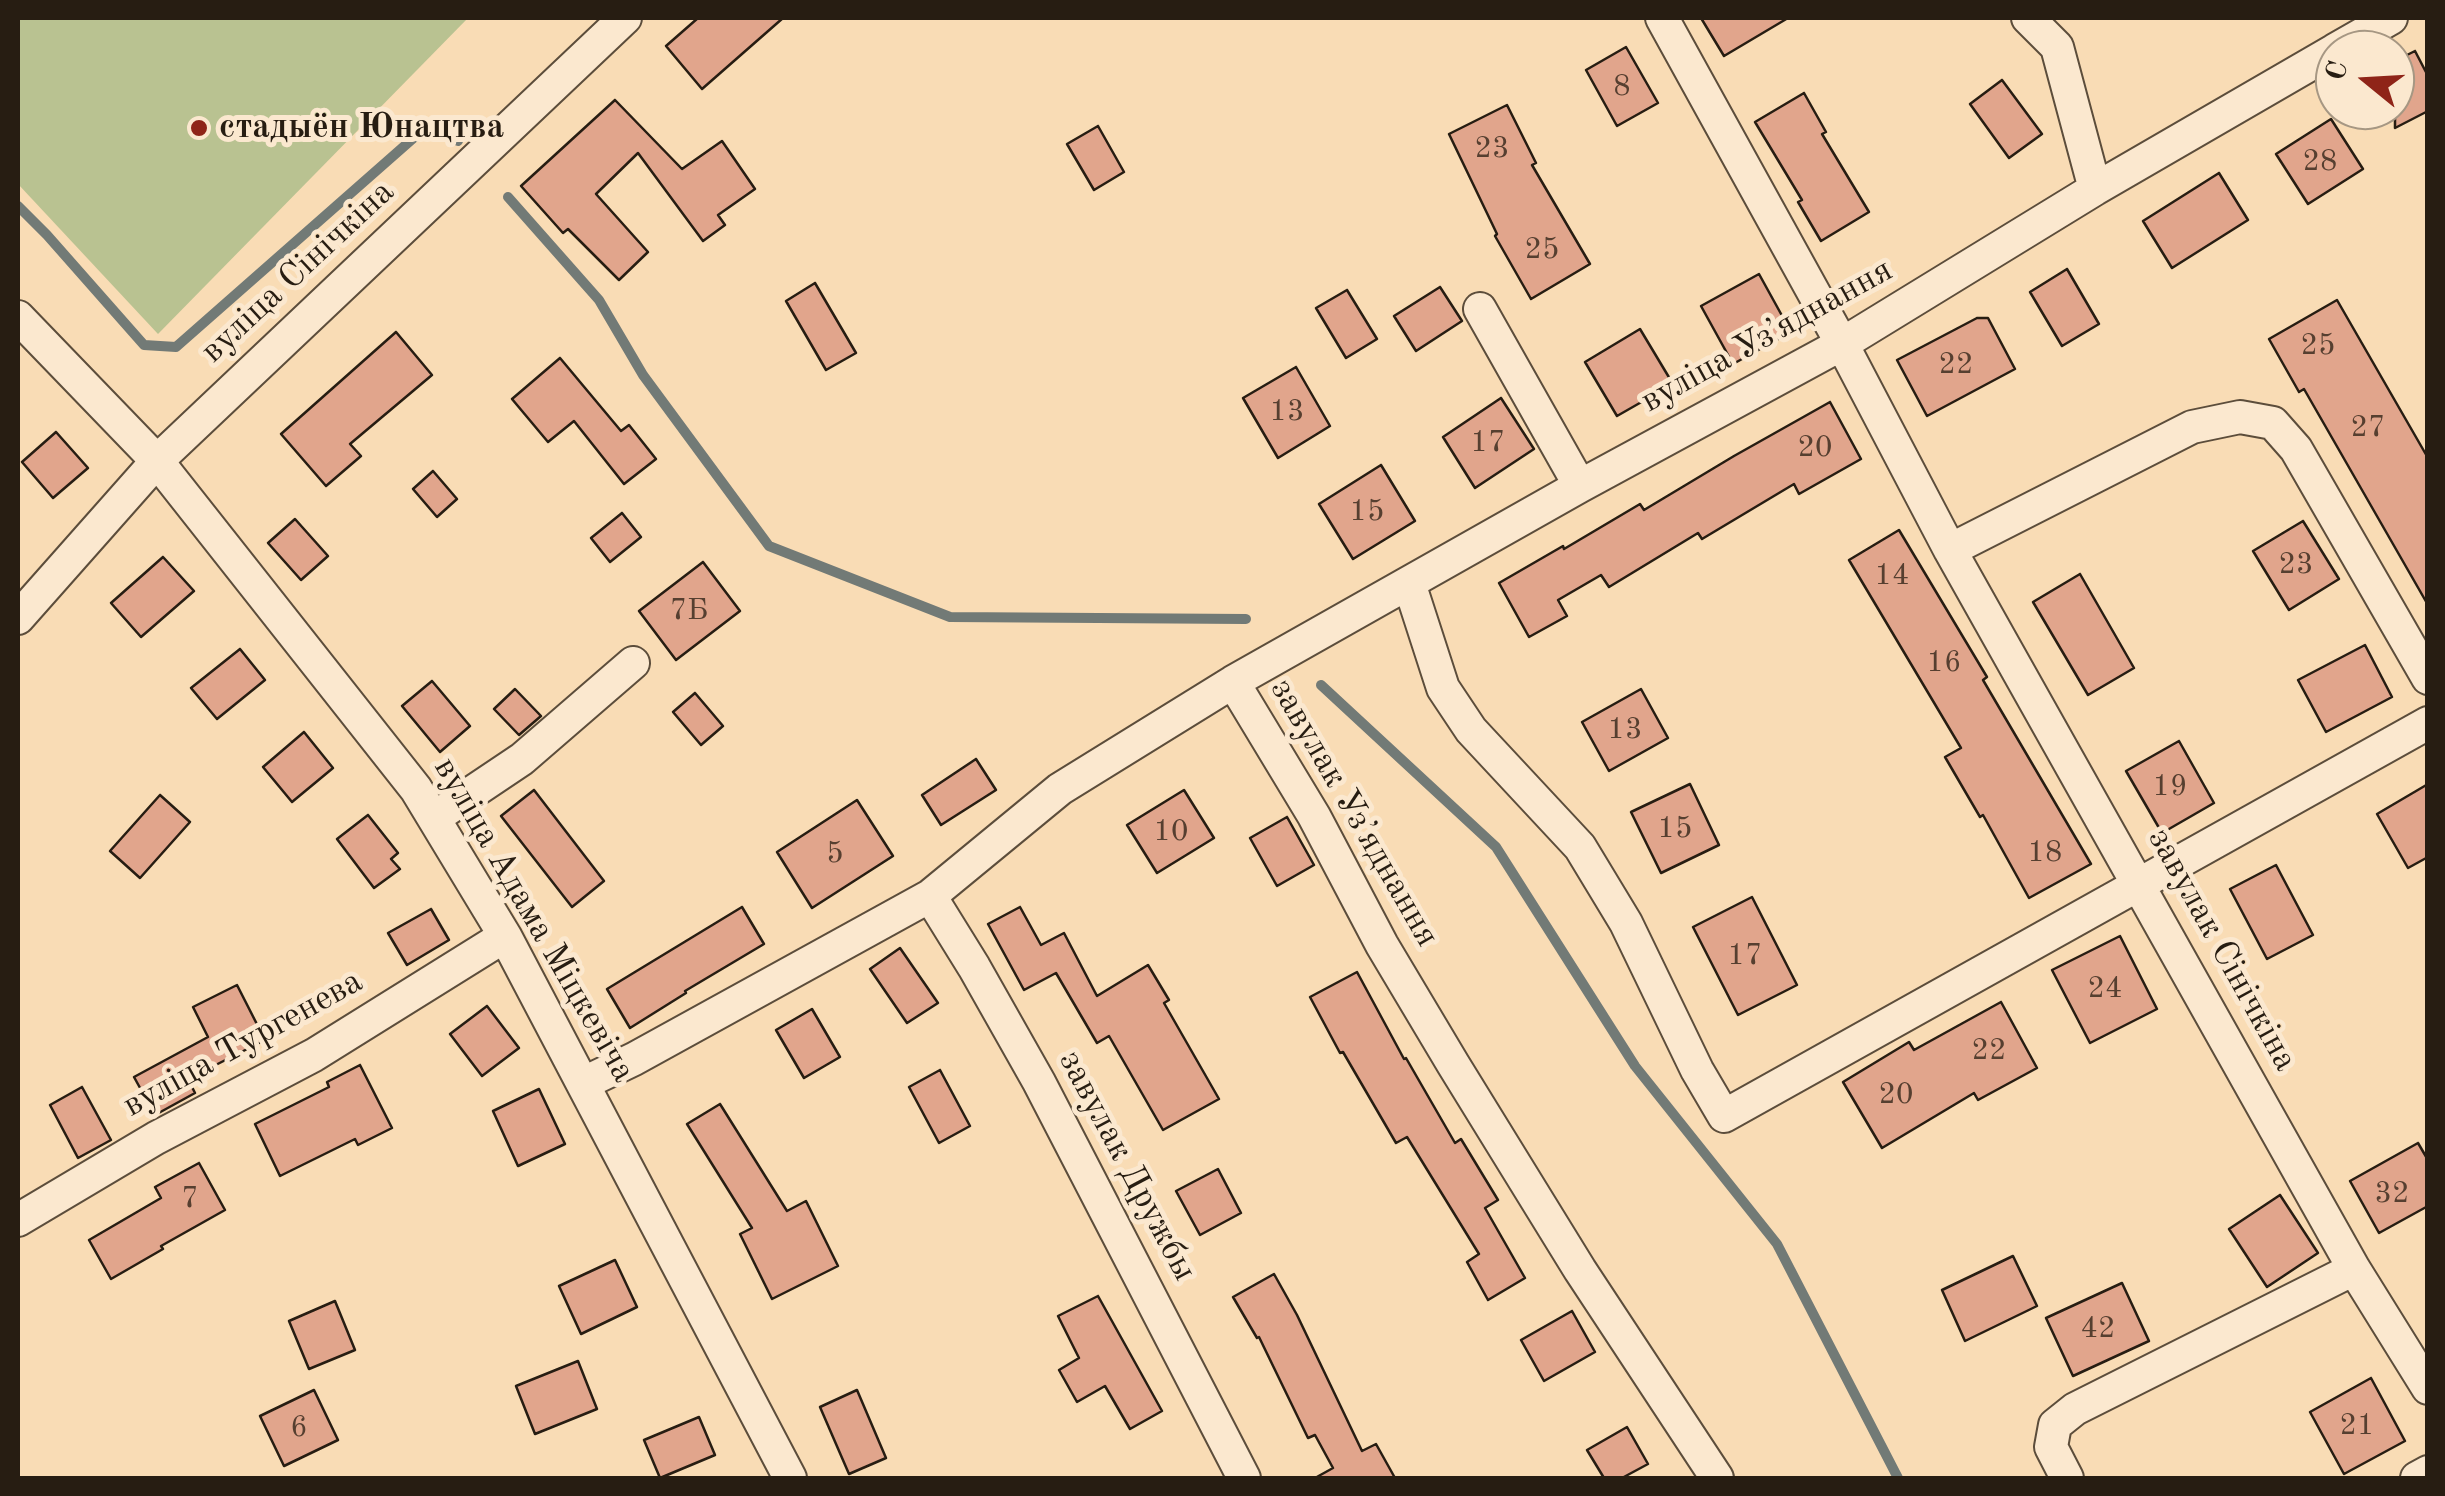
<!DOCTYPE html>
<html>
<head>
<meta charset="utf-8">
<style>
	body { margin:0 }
	#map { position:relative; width:2445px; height:1496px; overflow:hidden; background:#f9dcb5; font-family:"Old Standard TT",serif }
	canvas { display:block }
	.frame { position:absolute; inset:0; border:20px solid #271d12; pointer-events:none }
	.north { position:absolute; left:2315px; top:30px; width:100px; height:100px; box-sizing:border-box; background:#fbe8cf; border:2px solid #a69783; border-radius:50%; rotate:288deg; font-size:28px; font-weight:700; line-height:40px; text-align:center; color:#271d12 }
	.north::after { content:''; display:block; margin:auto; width:35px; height:45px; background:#8f2418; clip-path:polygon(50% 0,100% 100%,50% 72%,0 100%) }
</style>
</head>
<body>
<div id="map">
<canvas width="2445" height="1496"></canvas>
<div class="frame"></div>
<div class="north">С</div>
</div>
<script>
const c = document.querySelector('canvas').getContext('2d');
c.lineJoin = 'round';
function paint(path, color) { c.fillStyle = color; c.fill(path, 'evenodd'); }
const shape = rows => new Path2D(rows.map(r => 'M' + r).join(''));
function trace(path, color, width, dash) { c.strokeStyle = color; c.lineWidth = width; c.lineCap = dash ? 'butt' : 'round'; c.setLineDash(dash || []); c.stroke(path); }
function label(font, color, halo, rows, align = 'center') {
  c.font = font + ' "Old Standard TT",serif'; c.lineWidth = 10; c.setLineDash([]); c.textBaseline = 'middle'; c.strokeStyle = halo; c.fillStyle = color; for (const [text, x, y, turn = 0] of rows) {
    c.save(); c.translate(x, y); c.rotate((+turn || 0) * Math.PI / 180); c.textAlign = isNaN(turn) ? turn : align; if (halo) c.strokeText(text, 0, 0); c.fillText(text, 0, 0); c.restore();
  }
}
const green = shape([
	[18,18,468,18,158,334,18,184]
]);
const stream = shape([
	[508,197,599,300,643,375,769,546,950,617,1246,619],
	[18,206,47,235,144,345,176,347,426,127,458,141],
	[1321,685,1496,847,1635,1066,1777,1244,1898,1478]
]);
const building = shape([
	[698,18,783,18,702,89,666,46,698,18],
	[1701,18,1788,18,1724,56,1701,18],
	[1626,47,1658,103,1617,126,1586,70,1626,47],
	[2415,51,2428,76,2428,111,2395,128,2395,61,2415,51],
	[2002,80,2042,134,2009,158,1970,104,2002,80],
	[1804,93,1826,132,1822,134,1869,212,1821,241,1798,202,1802,200,1755,122,1804,93],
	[615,100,682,169,722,141,755,189,718,215,725,225,703,241,638,153,596,194,648,252,619,280,568,229,563,233,521,186,615,100],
	[1507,105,1536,163,1532,165,1590,264,1531,299,1495,236,1497,234,1449,134,1507,105],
	[2331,119,2363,169,2308,204,2276,154,2331,119],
	[1098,126,1124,172,1094,190,1067,144,1098,126],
	[2219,173,2248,220,2172,268,2143,221,2219,173],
	[2067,269,2099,324,2062,346,2030,292,2067,269],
	[1759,274,1791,332,1733,364,1701,306,1759,274],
	[815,283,856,353,826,370,786,301,815,283],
	[1440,287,1462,321,1416,351,1394,316,1440,287],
	[1347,290,1377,339,1346,358,1316,308,1347,290],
	[2337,300,2428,458,2428,605,2304,389,2299,392,2269,339,2337,300],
	[1977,318,1988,318,2015,369,1927,416,1897,360,1977,318],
	[1640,329,1673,384,1617,416,1585,362,1640,329],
	[396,332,432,375,350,444,361,456,326,486,281,434,396,332],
	[560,358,621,431,629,425,656,459,624,484,574,421,548,442,512,399,560,358],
	[1296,367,1330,426,1278,458,1243,398,1296,367],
	[1501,398,1534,449,1475,488,1443,437,1501,398],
	[1830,402,1861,459,1799,494,1794,484,1702,539,1698,533,1609,587,1601,575,1558,600,1567,616,1529,637,1499,583,1563,546,1564,549,1640,504,1644,510,1734,456,1830,402],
	[56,432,88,468,53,498,22,462,56,432],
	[1381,465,1415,521,1353,559,1319,504,1381,465],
	[433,471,457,499,437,517,413,489,433,471],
	[622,513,641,537,610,562,591,538,622,513],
	[295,519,328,556,301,580,268,543,295,519],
	[2303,521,2339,579,2289,610,2253,551,2303,521],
	[1899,530,1987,677,1983,680,2091,864,2029,898,1983,815,1980,817,1945,757,1961,748,1849,560,1899,530],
	[163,557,194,591,141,637,111,603,163,557],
	[703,562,740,611,676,660,639,611,703,562],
	[2080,574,2134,668,2088,695,2033,602,2080,574],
	[2365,645,2392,697,2326,732,2298,680,2365,645],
	[240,649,265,680,217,719,191,688,240,649],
	[432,681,470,726,440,752,402,706,432,681],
	[515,689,541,716,519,735,494,709,515,689],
	[1641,689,1668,738,1609,771,1582,722,1641,689],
	[695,693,723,726,701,745,673,712,695,693],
	[304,732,333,768,292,802,263,767,304,732],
	[2179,741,2214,803,2162,833,2126,771,2179,741],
	[976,759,996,790,941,825,922,795,976,759],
	[1690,784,1719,845,1661,873,1631,812,1690,784],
	[2428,784,2428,857,2408,868,2377,814,2428,784],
	[534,790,604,881,572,907,501,816,534,790],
	[1184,790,1214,838,1157,873,1127,825,1184,790],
	[160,795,190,822,140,878,110,851,160,795],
	[857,800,893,856,812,908,777,852,857,800],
	[368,815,398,853,391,859,400,869,374,888,337,839,368,815],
	[1287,817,1314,865,1277,886,1250,838,1287,817],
	[2276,865,2313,935,2267,959,2230,889,2276,865],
	[1752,897,1797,985,1738,1015,1693,927,1752,897],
	[742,907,764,944,685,991,686,993,630,1028,607,989,742,907],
	[1020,907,1041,945,1064,933,1097,996,1148,965,1169,1000,1164,1003,1219,1099,1163,1130,1109,1036,1097,1043,1056,973,1024,990,988,924,1020,907],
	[431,909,449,940,407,965,388,933,431,909],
	[2120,936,2157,1009,2090,1043,2052,970,2120,936],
	[900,948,938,1003,907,1023,870,969,900,948],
	[1357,972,1404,1059,1406,1058,1455,1143,1461,1139,1498,1200,1485,1208,1525,1278,1488,1300,1467,1262,1479,1254,1407,1137,1396,1143,1343,1052,1340,1053,1310,997,1357,972],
	[237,985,265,1040,188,1079,195,1093,155,1115,134,1077,208,1037,193,1007,237,985],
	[2001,1002,2037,1068,1978,1100,1974,1093,1882,1148,1843,1082,1909,1042,1914,1050,2001,1002],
	[487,1006,519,1048,482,1076,450,1034,487,1006],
	[812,1009,840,1057,804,1078,776,1030,812,1009],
	[360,1065,392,1128,358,1145,355,1139,280,1176,255,1124,329,1087,327,1082,360,1065],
	[940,1070,970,1126,939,1143,909,1087,940,1070],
	[82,1087,111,1140,78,1158,50,1105,82,1087],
	[539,1089,565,1144,518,1166,493,1111,539,1089],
	[720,1104,787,1211,806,1201,838,1266,772,1299,740,1234,752,1228,687,1124,720,1104],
	[2418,1143,2428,1160,2428,1206,2379,1233,2350,1181,2418,1143],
	[199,1163,225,1210,161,1246,163,1249,111,1279,89,1240,161,1198,155,1187,199,1163],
	[1218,1169,1241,1213,1200,1235,1176,1191,1218,1169],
	[2280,1195,2318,1253,2267,1287,2229,1229,2280,1195],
	[2013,1256,2037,1306,1965,1341,1942,1290,2013,1256],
	[615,1260,637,1307,581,1334,559,1286,615,1260],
	[1274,1274,1297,1315,1362,1451,1376,1444,1395,1478,1315,1478,1333,1468,1315,1435,1308,1438,1259,1337,1257,1338,1233,1297,1274,1274],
	[2122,1283,2149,1341,2073,1376,2046,1318,2122,1283],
	[1098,1296,1162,1411,1130,1429,1105,1386,1077,1402,1059,1370,1079,1358,1058,1316,1098,1296],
	[335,1301,355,1350,309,1369,289,1321,335,1301],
	[1572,1311,1595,1352,1544,1381,1521,1340,1572,1311],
	[578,1361,597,1409,535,1434,516,1386,578,1361],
	[2371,1378,2405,1441,2344,1474,2310,1412,2371,1378],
	[314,1390,338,1440,284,1466,260,1416,314,1390],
	[857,1390,886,1458,849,1474,820,1407,857,1390],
	[699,1417,715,1455,660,1478,644,1440,699,1417],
	[1627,1427,1648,1464,1622,1478,1604,1478,1587,1450,1627,1427]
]);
const minor = shape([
	[1662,18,1842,344,1950,550,2354,1269,2428,1388],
	[2028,18,2057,47,2095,189],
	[2335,50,2391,18],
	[1480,309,1580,486],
	[18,317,157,461,416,789,505,936,790,1478],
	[1950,550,2192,427,2240,417,2273,423,2296,449,2428,678],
	[1409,583,1443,688,1471,730,1580,847,1626,923,1697,1070,1724,1116,2428,723],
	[18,618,157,461,625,18],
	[1233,682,1314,816,1382,945,1453,1064,1580,1270,1717,1478],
	[434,818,522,759,633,663],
	[930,896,974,967,1039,1082,1244,1478],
	[584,1083,634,1059,930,896,1060,789,1233,682,1580,486,1842,344,2095,189,2335,50],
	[18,1220,156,1138,314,1055,505,936],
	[2067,1478,2051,1447,2055,1425,2075,1409,2354,1269],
	[2417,1478,2428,1472]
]);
const markers = [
	[199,128,10,"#8f2418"]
];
const numberNames = [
	["8",1622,87],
	["23",1492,149],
	["28",2320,162],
	["25",1542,250],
	["25",2318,346],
	["22",1956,365],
	["13",1287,412],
	["27",2368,428],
	["17",1488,443],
	["20",1815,448],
	["15",1367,512],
	["23",2296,565],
	["14",1892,576],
	["7Б",689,611],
	["16",1944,663],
	["13",1625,730],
	["19",2170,787],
	["15",1675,829],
	["10",1171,832],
	["18",2045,853],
	["5",835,854],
	["17",1745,956],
	["24",2105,989],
	["22",1989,1051],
	["20",1896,1095],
	["32",2392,1194],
	["7",190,1199],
	["42",2098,1329],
	["21",2357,1426],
	["6",299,1428]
];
const poiNames = [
	["стадыён Юнацтва",219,128]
];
const streetNames = [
	["вуліца Сінічкіна",298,272,-43],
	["вуліца Узʼяднання",1767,336,-29],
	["завулак Узʼяднання",1354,813,60],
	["вуліца Адама Міцкевіча",534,920,60],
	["завулак Сінічкіна",2222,950,61],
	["вуліца Тургенева",243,1044,-29],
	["завулак Дружбы",1127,1166,62]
];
paint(green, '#b9c291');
trace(stream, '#727a76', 10);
paint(building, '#e1a58c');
trace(building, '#271d12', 2.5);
trace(minor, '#5c4d3b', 36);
trace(minor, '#fbe8cf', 32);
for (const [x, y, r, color] of markers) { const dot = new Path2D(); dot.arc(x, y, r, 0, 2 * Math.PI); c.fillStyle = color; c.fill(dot); trace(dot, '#fbe8cf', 4); }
label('30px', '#563f30', null, numberNames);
label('bold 35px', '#271d12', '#fbe8cf', poiNames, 'left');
label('35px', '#271d12', '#fbe8cf', streetNames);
</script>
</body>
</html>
